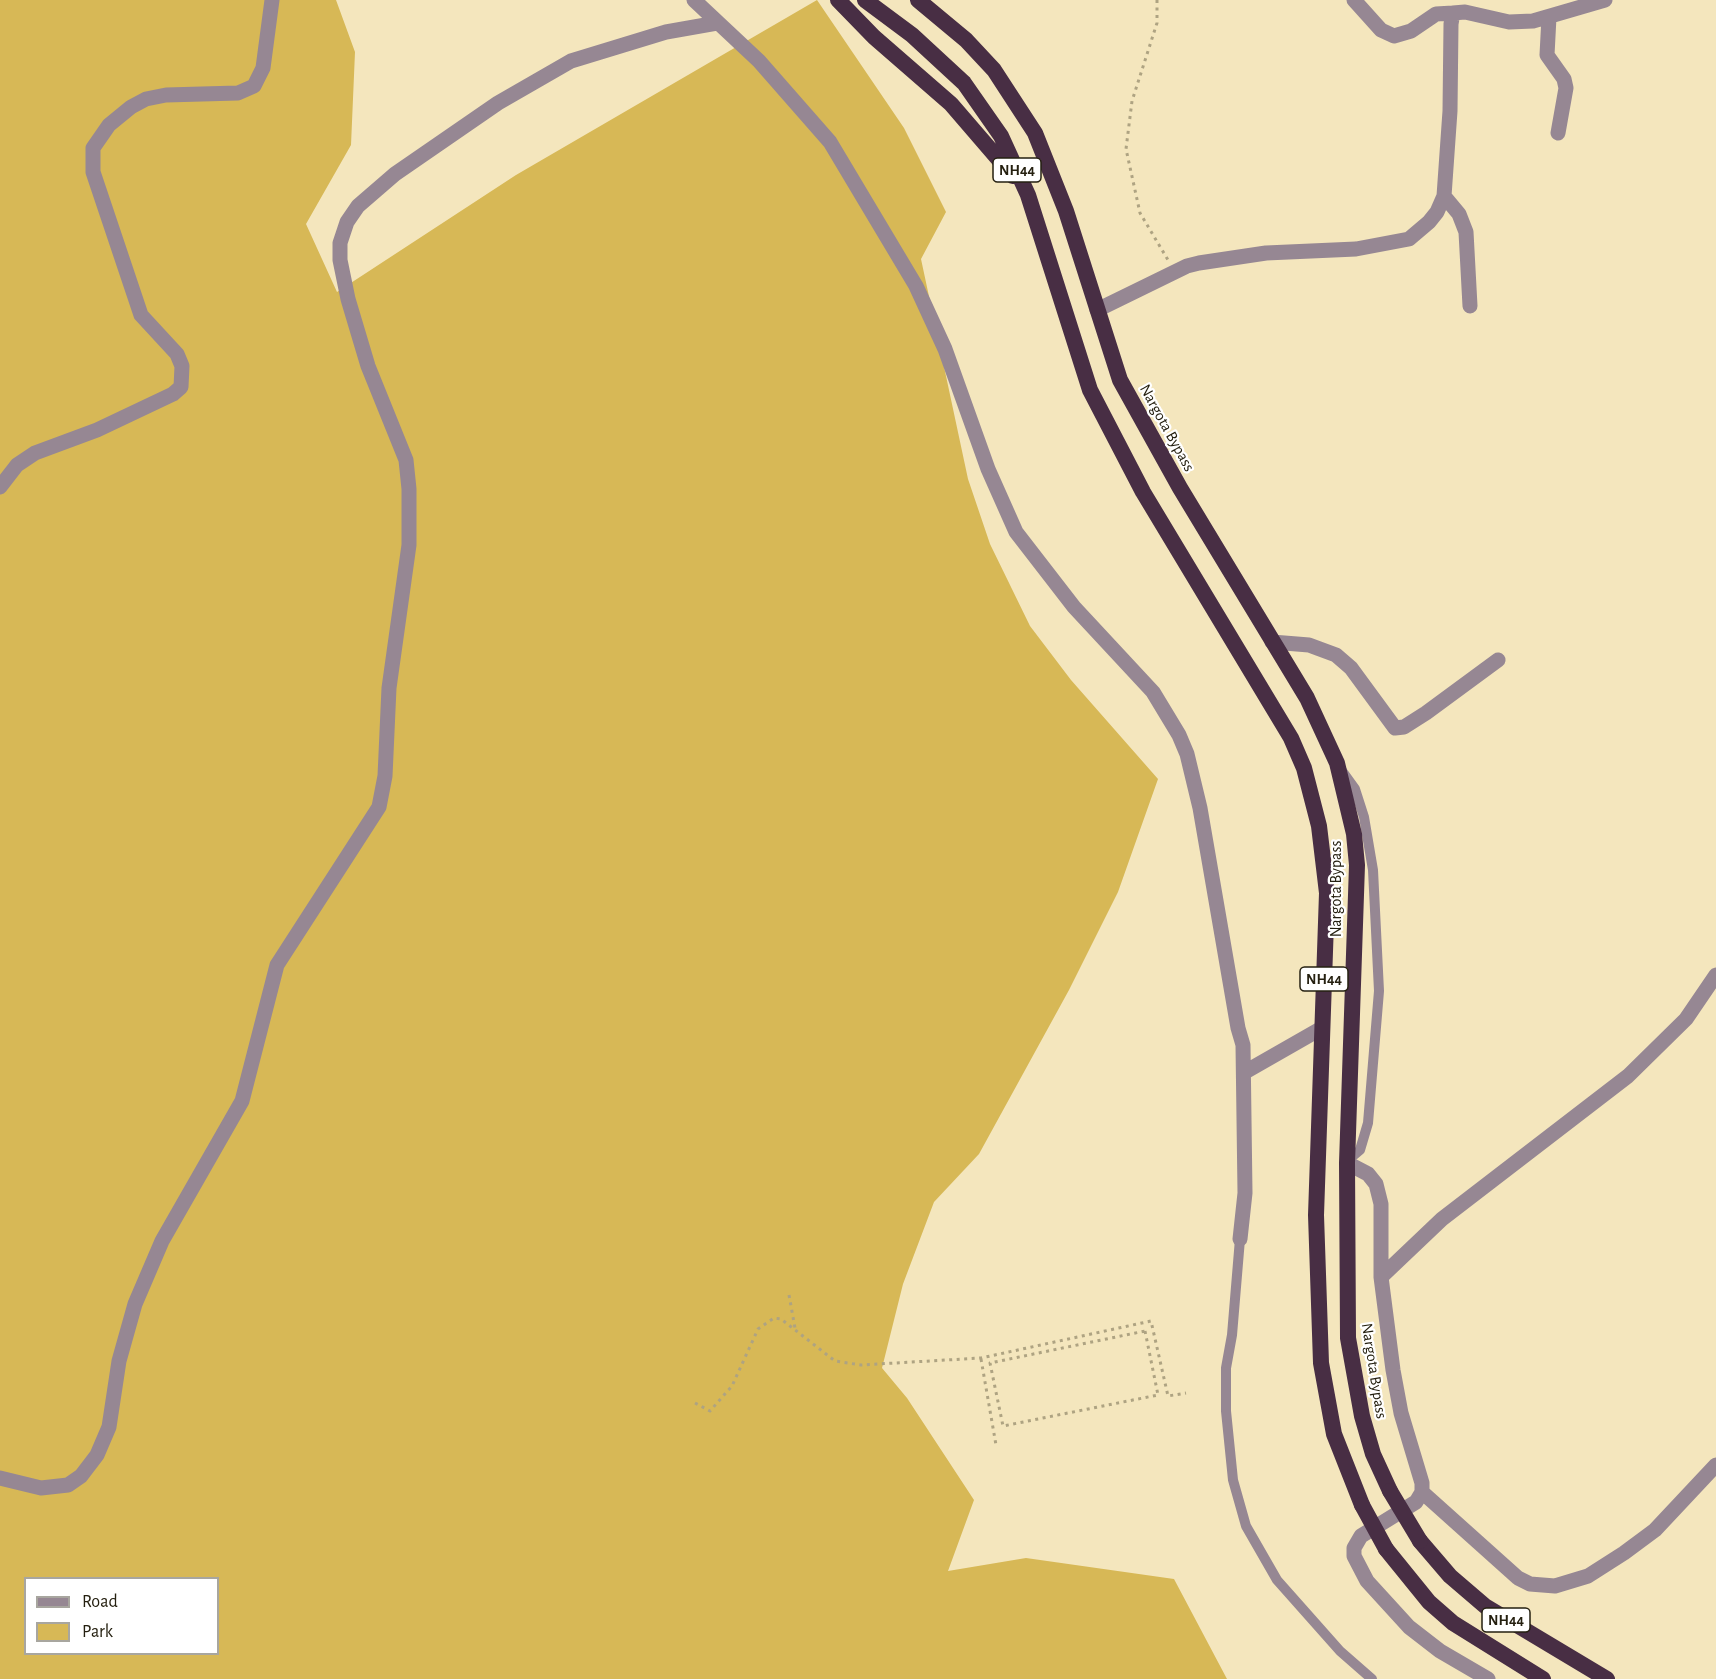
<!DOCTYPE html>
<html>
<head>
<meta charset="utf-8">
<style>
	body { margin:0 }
	#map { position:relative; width:1716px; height:1679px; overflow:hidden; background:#f4e6bd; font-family:"Alegreya Sans",sans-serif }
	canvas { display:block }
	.legend { position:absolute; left:24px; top:1577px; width:195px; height:78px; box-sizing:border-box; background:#fff; border:2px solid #a8a69f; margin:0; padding:8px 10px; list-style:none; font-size:18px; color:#252010 }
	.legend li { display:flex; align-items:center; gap:12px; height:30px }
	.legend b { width:30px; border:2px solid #a8a69f }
</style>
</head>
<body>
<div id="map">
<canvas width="1716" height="1679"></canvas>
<ul class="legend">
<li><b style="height:8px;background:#968793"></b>Road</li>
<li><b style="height:16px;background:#d7b856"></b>Park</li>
</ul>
</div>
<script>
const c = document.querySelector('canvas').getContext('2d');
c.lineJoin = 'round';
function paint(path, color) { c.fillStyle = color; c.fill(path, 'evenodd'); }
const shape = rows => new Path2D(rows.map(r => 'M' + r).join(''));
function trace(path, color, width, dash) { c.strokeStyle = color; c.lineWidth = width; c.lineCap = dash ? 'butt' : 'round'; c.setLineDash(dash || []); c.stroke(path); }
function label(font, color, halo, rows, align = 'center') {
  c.font = font + ' "Alegreya Sans",sans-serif'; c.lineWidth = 4.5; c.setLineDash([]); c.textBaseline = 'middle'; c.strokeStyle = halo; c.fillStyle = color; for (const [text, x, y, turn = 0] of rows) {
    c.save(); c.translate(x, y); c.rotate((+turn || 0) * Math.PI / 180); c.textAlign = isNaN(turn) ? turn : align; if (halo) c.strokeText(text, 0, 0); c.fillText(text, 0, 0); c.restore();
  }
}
const green = shape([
	[0,0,336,0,355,52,351,145,306,224,337,292,516,175,817,0,904,128,946,212,921,259,968,479,990,544,1030,626,1071,680,1158,779,1118,892,1069,990,979,1154,934,1202,903,1284,882,1368,907,1398,974,1500,948,1571,1026,1558,1174,1579,1227,1679,0,1679],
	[26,1578,218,1578,218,1654,26,1654]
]);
const path = shape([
	[1157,0,1157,23,1132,101,1126,149,1140,213,1168,260],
	[789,1295,795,1328],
	[1145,1331,1158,1395,1003,1426,990,1363,1145,1331],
	[981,1359,996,1445],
	[695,1403,710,1411,732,1386,758,1329,774,1318,781,1319,835,1361,861,1365,981,1358,1151,1321,1168,1396,1186,1393]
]);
const service = shape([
	[1342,771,1355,789,1364,817,1373,870,1379,991,1368,1123,1360,1150,1347,1161],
	[1240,1239,1232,1335,1226,1368,1226,1411,1233,1480,1246,1526,1277,1580,1340,1651,1372,1679]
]);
const minor = shape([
	[694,0,759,61,830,142,916,286,945,349,988,469,1016,532,1074,607,1153,692,1179,735,1187,754,1200,808,1238,1028,1243,1045,1245,1193,1240,1239],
	[1354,0,1381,30,1394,36,1411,31,1436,14,1453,13],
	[1549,17,1547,55,1564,79,1566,88,1558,133],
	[1444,196,1459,214,1466,232,1470,306],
	[1097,310,1187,266,1199,263,1266,253,1356,249,1409,239,1429,222,1437,212,1444,196,1450,111,1451,24,1453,13,1465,12,1509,22,1533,21,1605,0],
	[0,487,17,465,35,453,97,430,173,394,181,387,182,366,177,354,141,315,93,172,93,148,109,125,131,107,146,99,166,95,238,93,254,86,263,68,272,0],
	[1272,642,1309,645,1336,655,1351,668,1395,728,1404,727,1426,713,1498,660],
	[1245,1072,1322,1028],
	[1347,1163,1368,1174,1376,1184,1381,1204,1381,1277,1393,1370,1401,1413,1422,1483,1422,1492,1416,1502,1361,1536,1354,1548,1354,1556,1367,1581,1409,1627,1440,1651,1488,1679],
	[1381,1277,1442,1219,1628,1076,1686,1019,1716,975],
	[0,1478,41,1488,68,1485,81,1476,97,1455,109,1427,119,1361,135,1304,162,1241,242,1101,277,965,379,807,385,776,389,688,409,545,409,489,406,460,368,366,348,299,340,260,340,243,347,222,358,206,395,174,498,103,571,61,666,32,717,23],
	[1422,1492,1518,1578,1530,1584,1555,1586,1588,1576,1624,1553,1655,1530,1716,1465]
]);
const trunk = shape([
	[838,0,874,37,951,104,1013,176],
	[865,0,912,35,964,83,1001,136,1028,195,1090,390,1143,492,1291,738,1304,768,1319,826,1327,893,1316,1215,1321,1363,1334,1434,1362,1505],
	[918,0,966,40,994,70,1035,133,1066,211,1120,380,1180,488,1307,698,1337,763,1354,834,1357,865,1347,1163,1348,1338,1362,1416,1373,1454,1390,1491],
	[1420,1541,1450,1576,1485,1606,1607,1679],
	[1386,1549,1429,1602,1453,1623,1543,1679]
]);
const trunkBridge = shape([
	[1390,1491,1420,1541],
	[1362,1505,1386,1549]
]);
const shields = [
	[1017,170,48],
	[1324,979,48],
	[1506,1620,48]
];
const shieldNames = [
	["NH44",1017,170],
	["NH44",1324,979],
	["NH44",1506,1620]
];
const streetNames = [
	["Nargota Bypass",1167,428,61],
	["Nargota Bypass",1336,889,-90],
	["Nargota Bypass",1374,1371,81]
];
paint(green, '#d7b856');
trace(path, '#aea382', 3, [3, 4.5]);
trace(service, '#968793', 10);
trace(minor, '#968793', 15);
trace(trunk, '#482e44', 16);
trace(trunkBridge, '#482e44', 16);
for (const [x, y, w] of shields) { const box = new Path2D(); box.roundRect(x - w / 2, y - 12, w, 24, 4.5); c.fillStyle = '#fff'; c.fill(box); trace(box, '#252010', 1.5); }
label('bold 15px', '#252010', null, shieldNames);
label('16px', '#252010', '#fff', streetNames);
</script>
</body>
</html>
